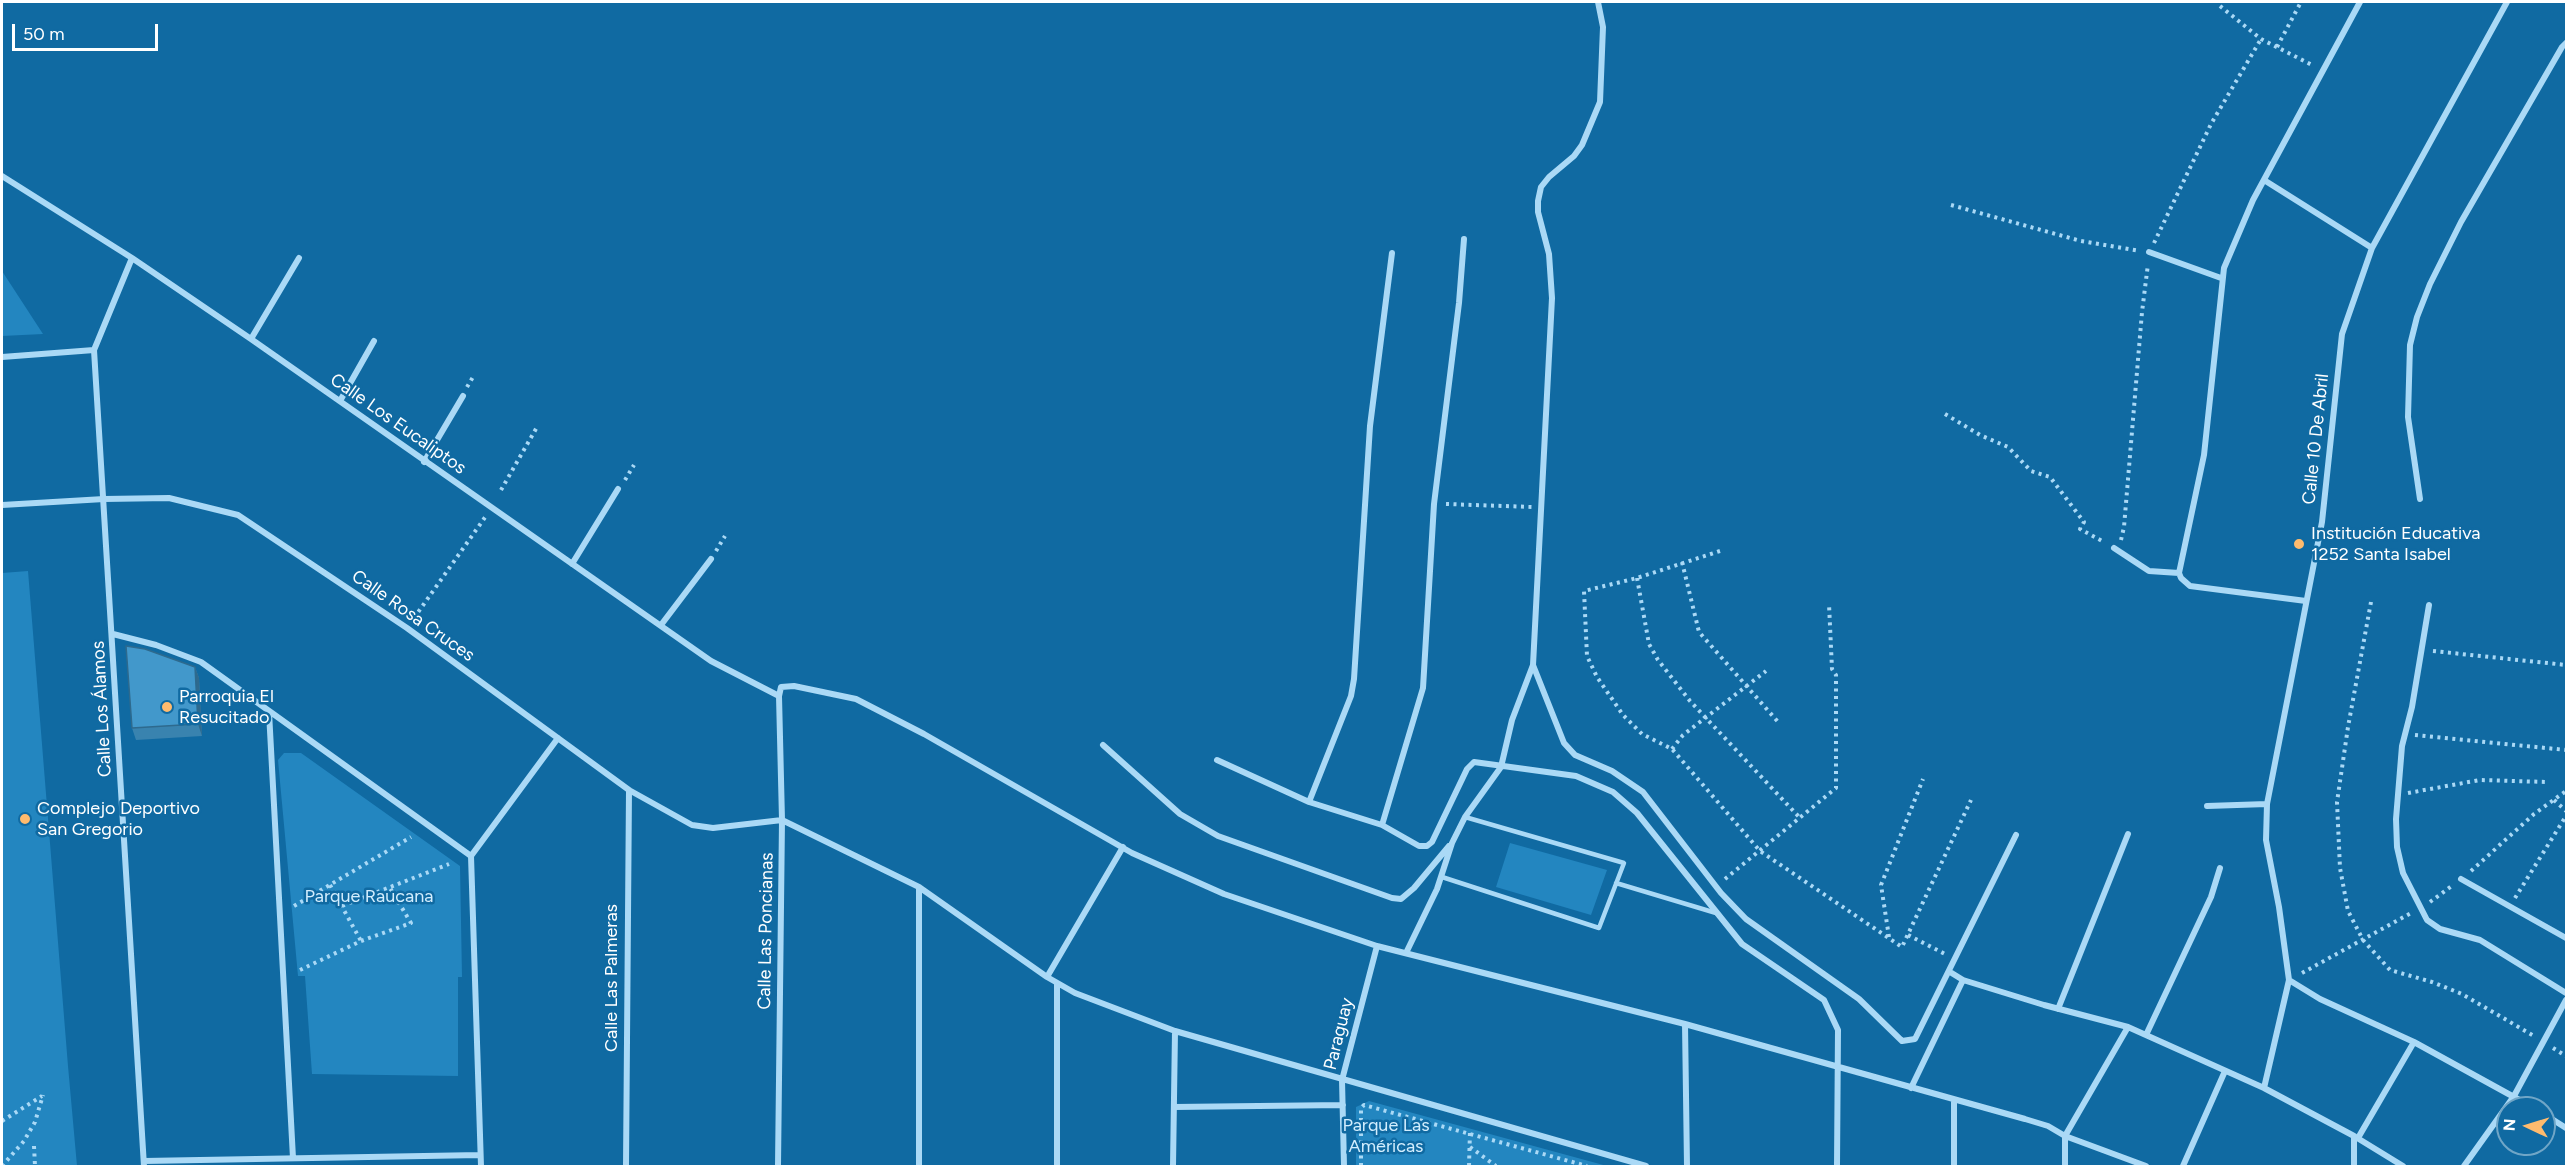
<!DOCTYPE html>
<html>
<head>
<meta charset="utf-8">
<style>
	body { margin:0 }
	#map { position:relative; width:2568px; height:1168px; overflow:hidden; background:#106aa2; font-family:Figtree,sans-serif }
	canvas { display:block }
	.frame { position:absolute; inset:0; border:3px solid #fff; pointer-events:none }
	.north { position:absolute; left:2496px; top:1096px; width:60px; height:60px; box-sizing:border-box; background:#106aa2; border:2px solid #70a6c7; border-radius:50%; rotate:274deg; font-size:16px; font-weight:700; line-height:24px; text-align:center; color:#fff }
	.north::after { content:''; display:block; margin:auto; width:21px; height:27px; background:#ffbb6e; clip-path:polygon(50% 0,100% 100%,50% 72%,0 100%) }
	.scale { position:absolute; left:12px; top:24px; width:146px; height:27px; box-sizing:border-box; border:3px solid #fff; border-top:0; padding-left:8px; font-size:18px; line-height:21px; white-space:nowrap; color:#fff; -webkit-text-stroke:4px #106aa2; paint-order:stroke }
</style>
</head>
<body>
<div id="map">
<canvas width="2568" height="1168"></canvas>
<div class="frame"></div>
<div class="north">N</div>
<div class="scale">50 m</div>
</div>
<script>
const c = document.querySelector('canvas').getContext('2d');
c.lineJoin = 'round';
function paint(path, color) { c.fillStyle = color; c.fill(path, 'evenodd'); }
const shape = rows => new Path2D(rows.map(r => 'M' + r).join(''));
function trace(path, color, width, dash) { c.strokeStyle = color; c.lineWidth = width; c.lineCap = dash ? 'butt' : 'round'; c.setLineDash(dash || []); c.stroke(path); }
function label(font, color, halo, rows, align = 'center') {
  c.font = font + ' Figtree,sans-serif'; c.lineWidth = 5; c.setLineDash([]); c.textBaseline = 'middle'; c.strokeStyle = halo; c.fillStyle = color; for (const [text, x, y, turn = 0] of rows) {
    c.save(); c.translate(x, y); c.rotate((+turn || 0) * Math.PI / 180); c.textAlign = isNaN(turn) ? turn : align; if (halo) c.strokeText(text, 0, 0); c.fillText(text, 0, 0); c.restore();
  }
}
const green = shape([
	[2,271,43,334,2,336],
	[28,571,68,1066,77,1166,2,1166,2,573],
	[284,753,301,753,460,866,462,977,458,977,458,1076,312,1074,305,976,298,976,278,760],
	[1510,843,1607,870,1591,915,1496,887],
	[1369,1101,1607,1166,1356,1166,1356,1107]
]);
const path = shape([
	[2220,6,2261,39,2314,66],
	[2277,47,2301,2],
	[1951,205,2081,241,2140,251],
	[2154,243,2211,124,2261,39],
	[467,387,473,377],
	[1945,414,1980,435,2008,447,2031,471,2050,477,2084,522,2080,529,2104,542],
	[625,480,634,465],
	[501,490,537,427],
	[1446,504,1532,507],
	[2121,540,2124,527,2142,312,2148,264],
	[716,551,725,536],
	[1720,551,1637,578,1584,591,1587,656,1597,677,1623,715,1642,734,1672,749,1760,851,1902,947,1971,800],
	[1682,562,1699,632,1779,723],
	[1637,578,1649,644,1658,660,1690,701,1800,818],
	[2371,602,2348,727,2337,802,2340,868,2348,911,2363,940,2390,970,2432,982,2462,994,2534,1036],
	[414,618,486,516],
	[2433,651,2566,665],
	[2415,735,2566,750],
	[1672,749,1683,735,1766,671],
	[2408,793,2480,780,2547,782],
	[2554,800,2566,811],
	[2471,871,2534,814,2566,791],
	[1725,879,1836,788,1836,675,1832,669,1829,604],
	[330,885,361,941],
	[2515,898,2566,816],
	[2430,902,2453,885],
	[294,906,411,837],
	[342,906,449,864],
	[1908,935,1945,954],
	[1889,937,1881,885,1923,779],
	[300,970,361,941,411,923,390,888],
	[2302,973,2411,913],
	[2553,1048,2566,1056],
	[2,1121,42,1096],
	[34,1146,35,1166],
	[1470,1147,1496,1166],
	[2,1166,24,1141,35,1122,43,1095],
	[1361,1166,1361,1108,1364,1105,1587,1166],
	[1469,1166,1470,1131]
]);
const service = shape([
	[1442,877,1599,928,1624,863,1465,817],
	[1616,883,1716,913]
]);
const minor = shape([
	[2,176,132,258,251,339,711,661,779,696],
	[2264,180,2372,248],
	[1464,239,1459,303,1434,504,1423,688,1382,825,1419,846,1427,846,1432,842,1467,769,1474,762,1576,776,1613,792,1637,813,1742,944,1824,1000,1838,1030,1837,1166],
	[2149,252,2221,278],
	[132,258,94,350,144,1166],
	[251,339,299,258],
	[2,357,94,350],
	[340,401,374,341],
	[424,462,463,396],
	[2420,499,2408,417,2410,345,2417,317,2430,284,2461,222,2562,47,2566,43],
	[2,505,104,499,169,498,238,515,407,628,629,790,692,825,713,828,782,820,919,887,1047,977,1075,993,1175,1031,1646,1166],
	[2114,548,2149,571,2179,573],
	[572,564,618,489],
	[2306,601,2190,586,2181,578,2179,573,2204,455,2224,268,2253,200,2360,2],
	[2429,605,2412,707,2402,746,2396,819,2397,847,2403,873,2427,920,2440,929,2480,940,2566,993],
	[661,625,711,559],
	[113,634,156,645,201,662,471,856],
	[1533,665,1564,743,1575,755,1612,771,1643,792,1721,893,1746,919,1859,999,1902,1041,1915,1039,2016,835],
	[269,712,293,1158],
	[1103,745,1180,814,1218,836,1392,898,1401,899,1414,888,1449,846],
	[1217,760,1309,802,1382,825],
	[1309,802,1351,696,1354,679,1370,426,1392,253],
	[2207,806,2267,804],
	[2461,879,2566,938],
	[1406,953,1437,889,1452,843,1465,817,1501,767,1512,720,1533,665,1552,298,1549,254,1538,212,1538,201,1541,187,1549,177,1574,156,1582,145,1600,102,1603,27,1598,2],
	[1950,972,1963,980,2044,1005,2128,1027,2264,1088,2354,1136,2403,1166],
	[1047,977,1123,847],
	[2289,980,2320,999,2414,1042,2534,1108],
	[2058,1009,2128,834],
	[1685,1024,1687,1166],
	[2146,1035,2211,897,2220,868],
	[1911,1088,1963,980],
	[2264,1088,2289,980,2279,907,2266,840,2267,804,2322,522,2342,334,2372,248,2507,2],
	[1174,1107,1343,1105],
	[2544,1114,2566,1128],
	[2358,1138,2414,1042],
	[144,1161,480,1155],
	[481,1166,471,856,558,738],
	[626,1166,629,790],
	[778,1166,782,820,779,696,781,687,794,686,856,699,924,734,1132,853,1224,894,1377,946,1685,1024,2025,1119,2048,1126,2065,1136,2146,1166],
	[919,1166,919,887],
	[1057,1166,1057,983],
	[1173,1166,1175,1031],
	[1344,1166,1342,1080,1377,946],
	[1954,1166,1954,1101],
	[2065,1166,2065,1136,2128,1027],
	[2183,1166,2225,1071],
	[2354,1166,2354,1136],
	[2464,1166,2514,1096,2566,1000]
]);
const wall = shape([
	[195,667,199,678,202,736,136,740,132,728]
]);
const shadedWall = shape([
	[195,667,199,678,202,736,198,724]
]);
const building = shape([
	[126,646,145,649,195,667,198,724,132,728,126,646]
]);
const markers = [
	[2299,544,6,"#ffbb6e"],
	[167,707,6,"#ffbb6e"],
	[25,819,6,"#ffbb6e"]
];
const streetNames = [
	["Calle Los Eucaliptos",398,424,35],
	["Calle 10 De Abril",2316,439,-84],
	["Calle Rosa Cruces",413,616,35],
	["Calle Los Álamos",102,709,-93],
	["Calle Las Poncianas",766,931,-89],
	["Calle Las Palmeras",612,978,-90],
	["Paraguay",1339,1034,-76]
];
const poiNames = [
	["Institución Educativa",2311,534],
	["1252 Santa Isabel",2311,555],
	["Parroquia El",179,697],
	["Resucitado",179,718],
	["Complejo Deportivo",37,809],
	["San Gregorio",37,830]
];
const parkNames = [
	["Parque Raucana",369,897],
	["Parque Las",1386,1126],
	["Américas",1386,1147]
];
paint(green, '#2386c0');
trace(path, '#aad9f6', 4, [3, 4.5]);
trace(service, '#aad9f6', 4.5);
trace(minor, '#aad9f6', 6);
paint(wall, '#3983af');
paint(shadedWall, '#2e6a8e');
paint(building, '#4298cb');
trace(building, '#2e6a8e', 1.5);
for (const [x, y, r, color] of markers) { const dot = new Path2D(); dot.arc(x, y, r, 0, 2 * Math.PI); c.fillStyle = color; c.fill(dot); trace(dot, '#106aa2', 2); }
label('18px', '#fff', '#106aa2', streetNames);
label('18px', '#fff', '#106aa2', poiNames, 'left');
label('18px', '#d3eefe', '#106aa2', parkNames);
</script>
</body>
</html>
